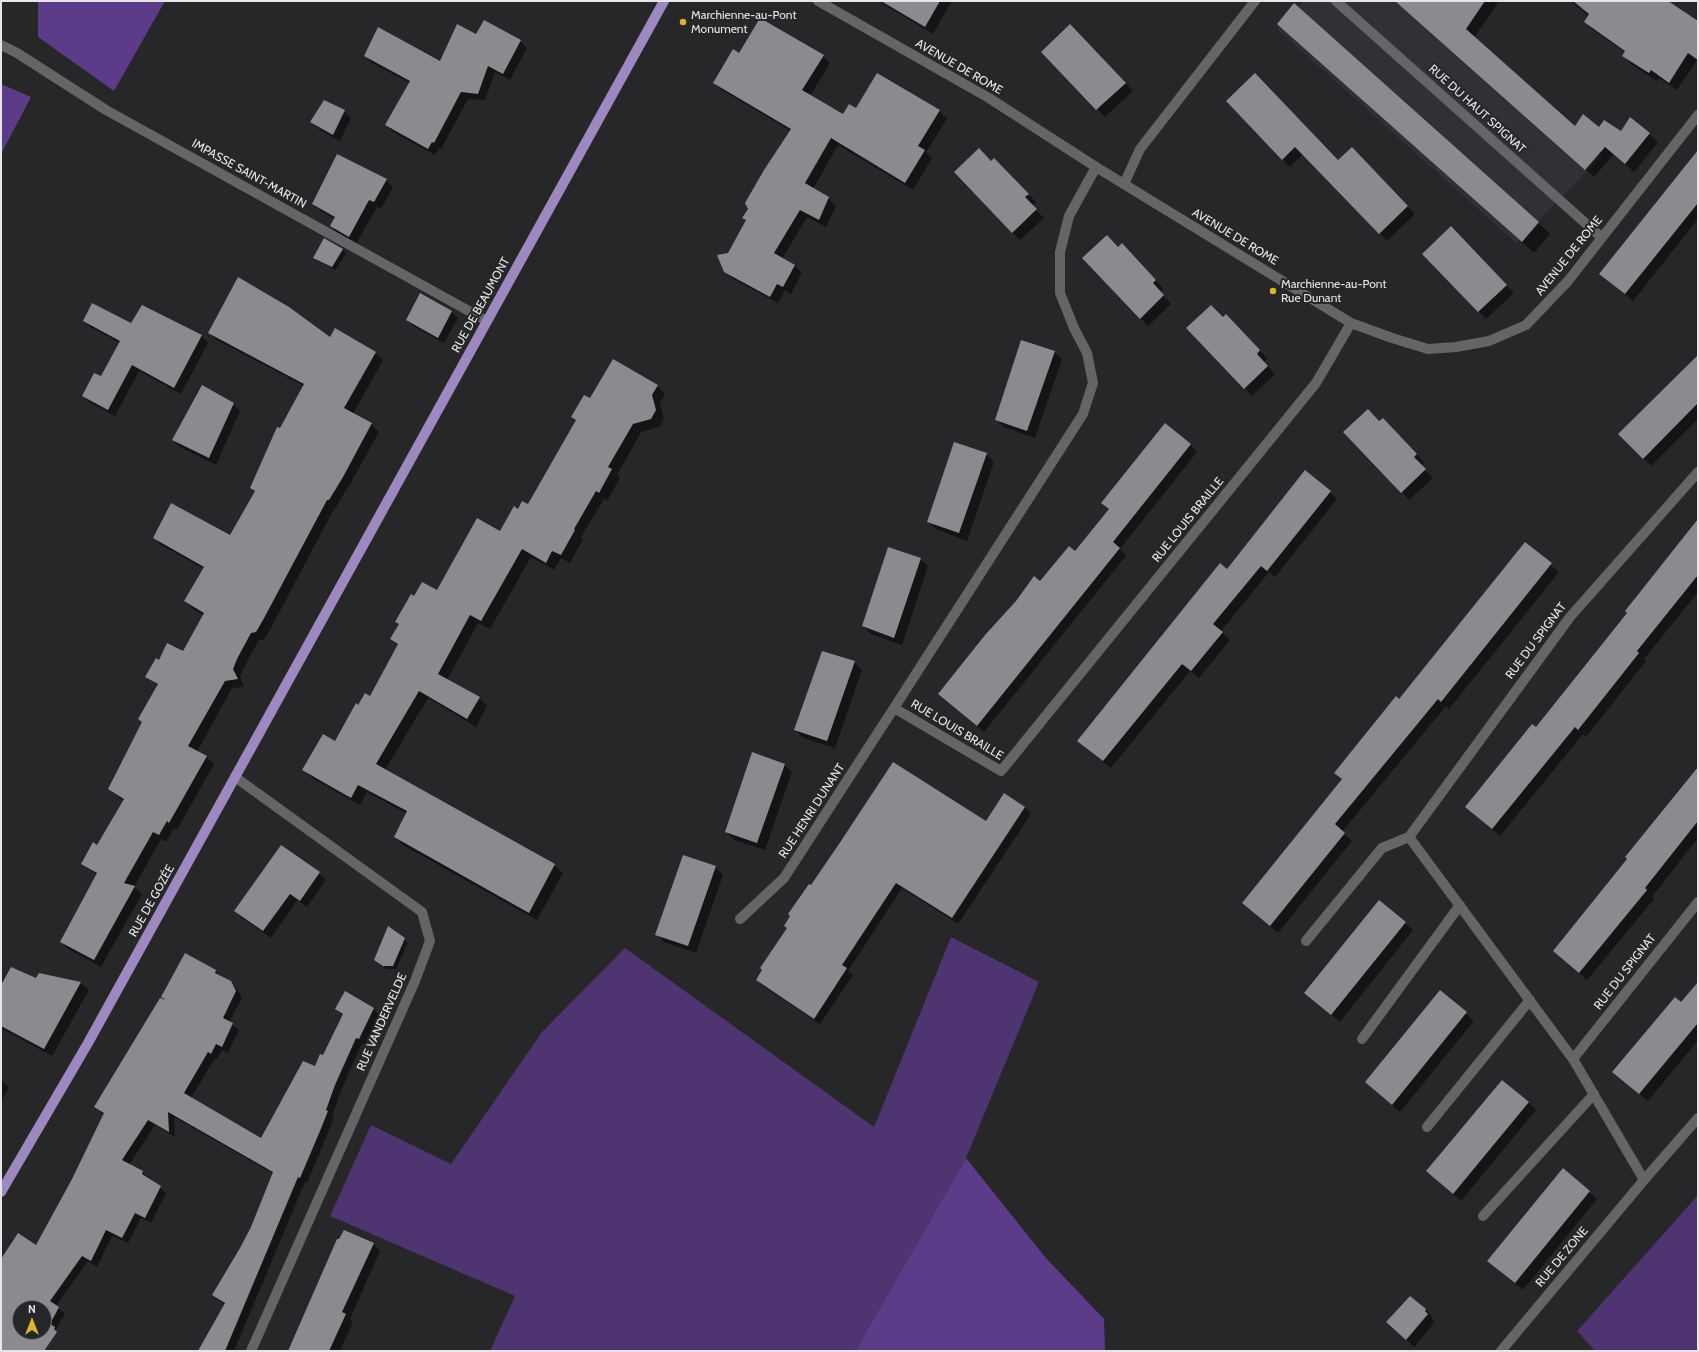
<!DOCTYPE html>
<html>
<head>
<meta charset="utf-8">
<style>
	body { margin:0 }
	#map { position:relative; width:1699px; height:1352px; overflow:hidden; background:#272629; font-family:Cabin,sans-serif }
	canvas { display:block }
	.frame { position:absolute; inset:0; border:2px solid #e6e5e7; pointer-events:none }
	.north { position:absolute; left:12px; top:1300px; width:40px; height:40px; box-sizing:border-box; background:#272629; border:1px solid #737275; border-radius:50%; rotate:0deg; font-size:11px; font-weight:700; line-height:16px; text-align:center; color:#e6e5e7 }
	.north::after { content:''; display:block; margin:auto; width:14px; height:18px; background:#dab333; clip-path:polygon(50% 0,100% 100%,50% 72%,0 100%) }
</style>
</head>
<body>
<div id="map">
<canvas width="1699" height="1352"></canvas>
<div class="frame"></div>
<div class="north">N</div>
</div>
<script>
const c = document.querySelector('canvas').getContext('2d');
c.lineJoin = 'round';
function paint(path, color) { c.fillStyle = color; c.fill(path, 'evenodd'); }
const shape = rows => new Path2D(rows.map(r => 'M' + r).join(''));
function trace(path, color, width, dash) { c.strokeStyle = color; c.lineWidth = width; c.lineCap = dash ? 'butt' : 'round'; c.setLineDash(dash || []); c.stroke(path); }
function label(font, color, halo, rows, align = 'center') {
  c.font = font + ' Cabin,sans-serif'; c.lineWidth = 4; c.setLineDash([]); c.textBaseline = 'middle'; c.strokeStyle = halo; c.fillStyle = color; for (const [text, x, y, turn = 0] of rows) {
    c.save(); c.translate(x, y); c.rotate((+turn || 0) * Math.PI / 180); c.textAlign = isNaN(turn) ? turn : align; if (halo) c.strokeText(text, 0, 0); c.fillText(text, 0, 0); c.restore();
  }
}
const built = shape([
	[1304,1,1430,1,1602,156,1516,243,1277,29]
]);
const green = shape([
	[951,937,1039,982,966,1158,855,1351,490,1351,515,1296,330,1216,371,1125,451,1164,542,1032,625,948,874,1127],
	[1698,1195,1698,1351,1595,1351,1577,1331]
]);
const forest = shape([
	[38,1,165,1,114,91,38,37],
	[1,84,31,97,1,154],
	[966,1158,1045,1257,1104,1319,1105,1351,855,1351]
]);
const shadow = shape([
	[878,1,950,1,951,2,933,34],
	[1396,1,1499,1,1474,38,1575,127,1599,128,1621,133,1649,134,1658,142,1634,172,1614,154,1594,177],
	[1570,1,1667,1,1698,22,1698,61,1697,60,1677,90,1659,78,1657,81,1631,64,1623,55,1625,52,1593,30,1585,22,1589,16],
	[1078,33,1133,91,1105,117,1042,52],
	[476,35,520,41,527,48,510,80,495,72,485,100,468,99,441,149,439,148,435,155,393,132,386,125,410,83,372,63,365,56,441,62],
	[1290,35,1538,223,1550,234,1534,253],
	[740,54,823,56,830,63,810,96,843,116,856,110,878,74,940,111,947,119,926,152,932,158,913,190,838,145,813,189,828,198,836,206,826,227,807,217,782,259,795,266,802,273,791,294,785,290,778,303,733,279,725,272,729,254,746,221,744,218,791,131,722,90,714,83],
	[1227,102,1338,161,1352,149,1415,214,1387,241,1303,154,1290,167],
	[344,111,351,118,340,141,319,129,312,122],
	[1698,151,1698,219,1633,301,1601,274],
	[994,159,1036,202,1032,206,1044,218,1020,240,1012,232,991,162],
	[386,180,393,187,381,209,377,207,356,244,338,234,331,226,335,219,321,211,313,204],
	[1459,235,1514,293,1486,319,1424,254],
	[1122,245,1163,288,1160,292,1171,304,1148,326,1083,258,1118,248],
	[342,249,346,253,336,270,318,261,314,258],
	[421,295,452,312,458,318,444,343,413,326,407,320],
	[142,306,202,336,208,343,181,394,139,371,115,416,89,402,83,395,101,378,120,343,90,327,84,320,131,325],
	[1223,318,1234,323,1267,358,1264,362,1275,374,1252,396,1245,388],
	[336,330,376,353,383,360,353,414,371,424,379,432,350,484,336,507,335,507,271,628,264,640,259,640,244,667,240,677,244,687,232,688,197,752,206,757,214,764,177,830,174,828,166,842,161,839,134,887,142,894,101,967,68,949,61,942,97,875,83,864,98,847,124,801,109,789,143,722,158,686,147,677,160,661,183,652,204,615,193,609,185,601,204,569,161,545,154,537,230,537,255,492,252,488,304,386,217,340,209,333,331,339],
	[1054,352,1062,359,1035,438,1004,427,996,420],
	[1698,355,1698,419,1651,466,1620,434],
	[657,386,665,394,660,404,664,419,659,427,641,432,617,475,620,478,607,501,604,499,581,537,583,539,570,563,561,558,554,570,531,557,490,629,478,623,447,680,479,698,487,706,476,727,428,698,385,770,554,865,563,873,537,920,403,845,395,837,407,814,367,792,360,805,312,778,303,770,335,742,359,706,370,697,398,646,391,639,399,625,396,622,415,598,437,591,500,532,518,510,528,505,577,421,573,417,591,400],
	[233,404,240,411,216,465,180,447,173,440],
	[1379,422,1391,427,1424,462,1421,466,1433,478,1409,500,1402,492],
	[1190,445,1197,452,1120,549,1126,556,984,732,946,701,940,694,1040,583,1075,553,1109,510,1102,503],
	[986,454,994,462,967,541,936,529,928,522],
	[1330,492,1337,499,1275,577,1269,572,1221,631,1230,640,1199,678,1190,671,1111,768,1086,748,1079,741,1228,570],
	[1698,531,1698,592,1644,659,1646,661,1586,737,1583,734,1500,836,1466,807,1536,728],
	[1525,543,1559,572,1449,709,1446,706,1342,832,1352,841,1278,933,1251,910,1343,780,1335,772,1399,700],
	[920,559,928,566,902,645,871,634,863,626],
	[854,662,862,670,835,748,803,738,795,730],
	[784,764,792,772,765,850,734,840,726,832],
	[1698,775,1698,838,1652,897,1654,899,1587,980,1554,951],
	[1005,794,1025,807,1031,814,958,924,902,888,848,971,853,975,820,1024,763,986,757,980,788,929,785,926,811,887,986,822],
	[715,867,723,875,696,953,664,942,657,934],
	[319,873,326,880,307,907,297,900,271,938,242,918,235,911],
	[1379,901,1413,930,1340,1022,1305,993],
	[404,939,408,943,396,969,387,969,375,959],
	[215,971,237,989,242,998,229,1022,239,1030,228,1053,222,1050,217,1059,215,1058,191,1098,262,1139,323,1057,343,1016,336,1009,373,1008,379,1015,366,1045,362,1043,341,1091,332,1116,334,1118,318,1157,307,1183,305,1182,234,1351,203,1351,225,1305,213,1295,241,1248,252,1227,274,1174,174,1117,175,1137,155,1125,129,1165,143,1172,166,1193,151,1223,141,1218,128,1243,112,1236,97,1267,88,1261,56,1306,65,1314,51,1338,29,1351,1,1351,1,1261,36,1247,72,1179,104,1115,95,1107,167,1001],
	[20,1308,44,1308,44,1332,20,1332],
	[40,974,81,983,89,990,52,1056,1,1028,1,987,36,980],
	[1698,983,1698,1040,1648,1101,1614,1072,1681,1003],
	[1441,992,1474,1021,1400,1112,1374,1090],
	[1,1080,9,1088,1,1101],
	[1528,1102,1536,1110,1461,1201,1435,1179],
	[1563,1170,1597,1199,1523,1290,1496,1268],
	[373,1243,380,1251,350,1319,353,1322,340,1351,289,1351],
	[1410,1298,1426,1310,1433,1318,1432,1320,1435,1322,1414,1347,1395,1329]
]);
const building = shape([
	[881,1,940,1,925,27],
	[1395,1,1485,1,1466,29,1575,126,1583,114,1599,127,1604,120,1621,131,1630,117,1650,133,1625,164,1605,147,1585,170],
	[1573,1,1668,1,1698,21,1698,60,1688,53,1669,83,1651,70,1649,73,1622,56,1625,51,1584,22,1589,14],
	[1294,3,1539,222,1522,242,1277,24],
	[760,18,824,55,802,90,843,114,849,104,856,108,877,73,940,110,918,146,925,150,905,183,831,138,805,183,829,197,819,220,800,210,774,253,795,265,783,287,777,284,770,297,724,272,717,255,728,253,746,220,742,218,748,209,745,203,764,170,791,129,713,83,733,49,739,53],
	[484,20,521,40,503,74,488,66,478,94,461,92,434,143,432,142,428,149,385,125,410,81,364,56,378,27,440,61,457,24,476,34],
	[1070,24,1126,83,1096,110,1041,52],
	[1255,73,1338,160,1352,147,1408,206,1379,234,1295,147,1282,160,1226,101],
	[324,100,345,110,333,135,310,122],
	[979,148,991,161,994,158,1029,194,1025,197,1037,209,1012,233,954,172],
	[1698,150,1698,203,1625,294,1599,274],
	[337,154,387,179,374,202,369,200,349,237,330,226,335,217,312,204],
	[1451,226,1507,285,1478,312,1422,254],
	[1107,235,1118,247,1122,243,1156,280,1153,283,1164,295,1140,319,1082,258],
	[324,238,343,249,332,267,313,258],
	[238,277,289,307,330,337,335,328,376,352,344,408,372,423,343,477,329,500,327,500,263,620,256,632,251,633,237,659,233,669,238,679,225,681,188,746,207,756,169,823,167,821,159,835,153,832,124,883,135,886,94,960,60,942,97,873,81,864,93,842,97,845,124,799,108,789,142,722,138,719,158,684,145,677,156,658,159,660,167,643,183,651,204,613,184,601,204,567,153,538,171,503,230,535,255,491,250,488,277,427,280,428,304,384,208,333],
	[420,293,452,311,438,338,406,320],
	[92,303,131,323,142,305,202,335,174,388,132,365,108,410,82,396,94,373,101,376,120,341,83,321],
	[1211,305,1223,317,1226,314,1260,350,1257,354,1268,366,1244,389,1186,328],
	[1021,340,1055,351,1027,431,995,420],
	[1698,355,1698,403,1643,459,1618,434],
	[613,359,658,385,652,395,656,410,651,419,633,424,608,467,612,469,599,493,596,491,574,529,575,530,561,555,552,551,546,563,522,549,481,621,470,615,438,674,480,697,467,719,419,691,376,764,555,864,529,913,394,837,407,811,358,785,351,798,302,770,323,734,335,741,356,703,358,705,365,693,370,696,398,644,390,639,399,624,395,622,411,594,414,596,422,582,437,590,477,518,500,531,514,506,518,509,522,501,528,504,576,420,571,417,584,395,590,398],
	[202,385,234,403,209,458,172,440],
	[1368,409,1379,421,1383,418,1417,454,1414,457,1426,469,1401,493,1343,432],
	[1165,423,1191,444,1113,542,1120,548,977,726,938,694,985,635,1016,601,1034,576,1040,581,1069,546,1075,551,1109,509,1101,503],
	[954,442,987,453,959,533,927,522],
	[1305,470,1331,491,1267,571,1261,566,1213,624,1223,632,1191,671,1182,664,1103,761,1077,741,1220,563,1227,569],
	[1698,519,1698,575,1637,651,1639,653,1578,730,1575,727,1492,829,1465,807,1532,724,1536,727,1627,613,1625,611],
	[1525,542,1552,563,1441,702,1438,699,1335,824,1345,833,1270,926,1242,903,1342,779,1334,773,1396,696,1399,699],
	[888,547,921,558,894,638,862,626],
	[822,651,855,661,827,741,794,730],
	[752,752,785,764,757,843,725,832],
	[893,762,986,821,1004,793,1025,807,952,918,896,883,842,965,847,968,814,1019,756,980,762,970,760,968,787,928,784,926,790,916,788,914,809,884,811,885,839,844],
	[1698,767,1698,821,1645,888,1647,890,1579,973,1553,951,1627,859,1625,857],
	[281,845,320,872,300,901,290,894,263,931,234,911],
	[683,855,716,866,688,946,655,935],
	[1379,900,1406,922,1331,1015,1304,993],
	[388,926,405,938,393,966,383,966,374,960],
	[185,953,216,970,215,973,231,981,236,991,223,1018,233,1023,222,1047,216,1044,211,1054,208,1052,184,1093,261,1138,303,1061,315,1066,320,1054,323,1055,343,1014,335,1009,345,991,374,1008,359,1039,356,1038,335,1085,326,1110,328,1111,320,1131,300,1178,298,1177,225,1351,198,1351,225,1303,212,1295,240,1248,251,1227,273,1172,168,1112,169,1132,148,1120,122,1160,143,1171,142,1174,161,1186,145,1218,135,1213,122,1238,106,1230,91,1261,82,1256,50,1301,59,1307,50,1324,55,1327,54,1329,57,1332,44,1351,1,1351,1,1259,18,1233,36,1245,72,1179,104,1113,94,1107,160,998,166,1000,161,997],
	[20,1308,44,1308,44,1332,20,1332],
	[11,967,36,978,39,973,81,982,44,1049,1,1026,1,985],
	[1698,982,1698,1023,1639,1094,1612,1072,1675,997,1681,1002],
	[1440,990,1467,1012,1392,1105,1365,1082],
	[1502,1080,1529,1102,1453,1194,1426,1171],
	[1563,1168,1590,1191,1515,1283,1487,1261],
	[344,1230,374,1243,342,1312,346,1314,329,1351,288,1351,337,1239,339,1239],
	[1410,1296,1426,1309,1425,1311,1428,1314,1406,1340,1386,1322]
]);
const minor = shape([
	[818,1,989,98,1096,167,1351,323,1392,338,1428,349,1456,347,1489,341,1526,325,1568,281,1698,115],
	[1336,1,1601,237],
	[1,45,17,53,106,110,487,321],
	[1096,167,1069,216,1060,252,1060,293,1074,328,1087,353,1093,383,1083,414,894,708,1001,771,1316,383,1351,323],
	[1124,184,1140,149,1255,1],
	[235,777,422,912,430,941,415,981,251,1351],
	[740,919,784,878,894,708],
	[1306,941,1382,848,1409,837],
	[1362,1039,1460,905],
	[1573,1059,1698,902],
	[1427,1127,1530,1000],
	[1644,1180,1573,1059,1409,837,1570,617,1698,472],
	[1483,1216,1594,1094],
	[1501,1351,1644,1180,1698,1118]
]);
const major = shape([
	[1,1192,88,1043,664,1]
]);
const markers = [
	[683,22,4,"#dab333"],
	[1273,291,4,"#dab333"]
];
const poiNames = [
	["Marchienne-au-Pont",691,15],
	["Monument",691,29],
	["Marchienne-au-Pont",1281,284],
	["Rue Dunant",1281,298]
];
const streetNames = [
	["AVENUE DE ROME",959,67,30],
	["RUE DU HAUT SPIGNAT",1477,109,42],
	["IMPASSE SAINT-MARTIN",249,174,29],
	["AVENUE DE ROME",1235,237,31],
	["AVENUE DE ROME",1569,256,-51],
	["RUE DE BEAUMONT",481,305,-61],
	["RUE LOUIS BRAILLE",1188,520,-51],
	["RUE DU SPIGNAT",1536,641,-53],
	["RUE LOUIS BRAILLE",957,730,31],
	["RUE HENRI DUNANT",812,811,-57],
	["RUE DE GOZÉE",152,901,-61],
	["RUE DU SPIGNAT",1625,972,-52],
	["RUE VANDERVELDE",382,1022,-66],
	["RUE DE ZONE",1562,1257,-50]
];
paint(built, '#322f37');
paint(green, '#4e3471');
paint(forest, '#5c3b88');
paint(shadow, '#0007');
paint(building, '#8b8a8e');
trace(minor, '#656467', 10);
trace(major, '#9d88c0', 10);
for (const [x, y, r, color] of markers) { const dot = new Path2D(); dot.arc(x, y, r, 0, 2 * Math.PI); c.fillStyle = color; c.fill(dot); trace(dot, '#272629', 1.5); }
label('12px', '#e6e5e7', '#272629', poiNames, 'left');
label('12px', '#e6e5e7', '#272629', streetNames);
</script>
</body>
</html>
